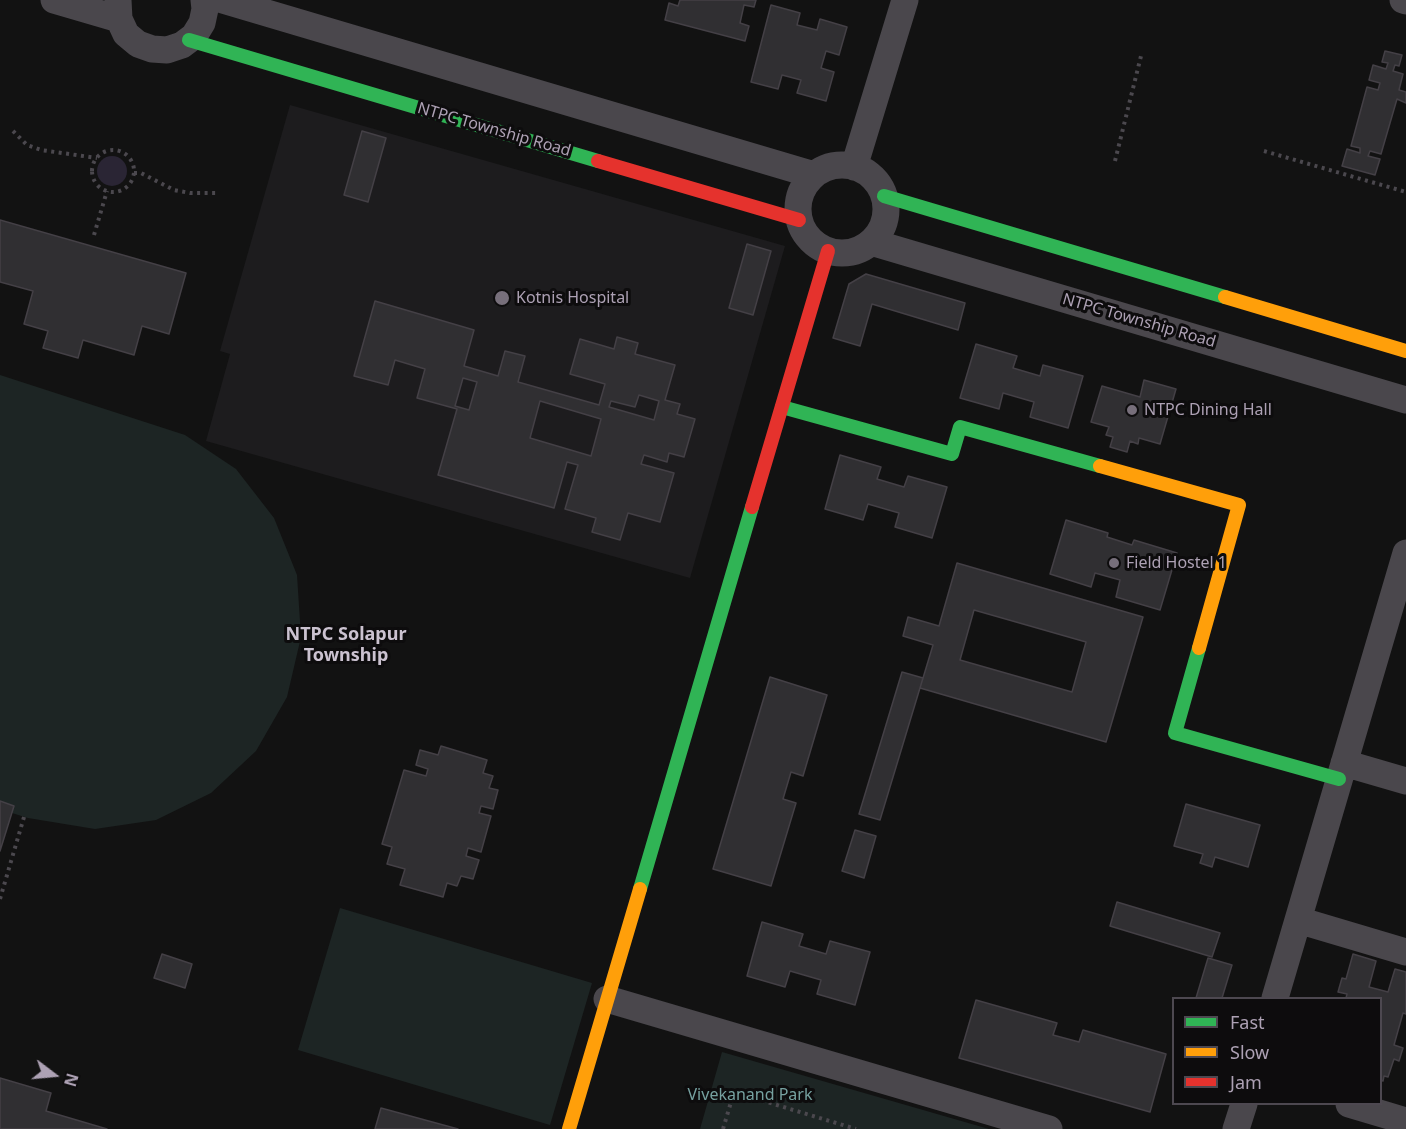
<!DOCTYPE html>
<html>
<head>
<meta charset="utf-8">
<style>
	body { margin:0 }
	#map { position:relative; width:1406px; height:1129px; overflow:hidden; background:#121212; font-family:"Noto Sans",sans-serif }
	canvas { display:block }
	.legend { position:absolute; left:1172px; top:997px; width:210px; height:108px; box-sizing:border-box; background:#0d0c0d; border:2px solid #4d4850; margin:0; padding:8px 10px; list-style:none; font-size:18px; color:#ada1b4 }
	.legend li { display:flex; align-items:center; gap:12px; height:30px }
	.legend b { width:30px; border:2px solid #4d4850 }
	.north { position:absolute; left:24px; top:1045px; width:60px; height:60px; -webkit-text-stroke:4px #0d0c0d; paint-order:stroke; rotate:106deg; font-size:16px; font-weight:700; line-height:24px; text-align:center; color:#ada1b4 }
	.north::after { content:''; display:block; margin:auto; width:21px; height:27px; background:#ada1b4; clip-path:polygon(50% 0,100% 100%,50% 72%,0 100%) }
</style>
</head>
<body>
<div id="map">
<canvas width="1406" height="1129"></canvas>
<ul class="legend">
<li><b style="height:8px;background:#30b455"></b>Fast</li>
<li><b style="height:8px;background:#ff9f0a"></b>Slow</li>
<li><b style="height:8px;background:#e5322d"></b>Jam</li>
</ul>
<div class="north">N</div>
</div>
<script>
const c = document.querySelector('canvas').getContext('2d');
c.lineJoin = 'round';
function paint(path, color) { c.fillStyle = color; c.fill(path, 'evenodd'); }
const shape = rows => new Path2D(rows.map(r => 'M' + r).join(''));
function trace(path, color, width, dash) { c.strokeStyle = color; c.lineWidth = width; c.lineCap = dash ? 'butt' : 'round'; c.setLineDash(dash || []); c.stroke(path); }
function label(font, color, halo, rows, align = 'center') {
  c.font = font + ' "Noto Sans",sans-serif'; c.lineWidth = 6; c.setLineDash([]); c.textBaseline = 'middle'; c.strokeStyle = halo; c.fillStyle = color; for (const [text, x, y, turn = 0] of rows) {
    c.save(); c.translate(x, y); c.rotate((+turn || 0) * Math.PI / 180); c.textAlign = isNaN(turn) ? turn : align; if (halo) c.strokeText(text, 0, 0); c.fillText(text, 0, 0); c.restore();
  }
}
const built = shape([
	[290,105,785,246,690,578,206,441,230,354,220,351]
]);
const green = shape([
	[0,375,185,435,236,469,274,518,297,575,301,637,287,697,256,751,211,793,156,820,95,829,28,818,12,813,0,851],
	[340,908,592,983,550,1125,298,1050],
	[722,1052,989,1129,700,1129]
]);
const water = shape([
	'97 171a15 15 0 1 1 30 0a15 15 0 1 1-30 0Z'
]);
const building = shape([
	[680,0,756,0,754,7,744,5,740,23,749,26,745,41,665,20,669,3,678,6,680,0],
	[771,5,800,13,797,25,817,30,820,19,847,27,839,55,826,51,821,68,834,72,826,101,797,93,801,80,782,75,778,89,751,82,771,5],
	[1385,51,1402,55,1399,66,1395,65,1393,71,1403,74,1399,90,1406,92,1406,103,1397,99,1381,154,1370,151,1368,156,1380,159,1375,175,1342,166,1347,149,1360,153,1360,148,1351,146,1367,87,1378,90,1380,83,1369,80,1373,65,1386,69,1388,63,1382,62,1385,51],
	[362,131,386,138,368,202,344,195,362,131],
	[0,220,186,273,169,334,142,326,134,355,83,340,78,358,43,348,48,331,24,324,33,291,0,282,0,220],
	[747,244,771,251,753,315,729,308,747,244],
	[866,274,965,303,958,330,872,304,860,346,833,338,849,284,866,274],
	[375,301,474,330,464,366,498,376,505,351,525,356,518,382,599,405,605,384,570,374,580,339,614,349,617,337,638,343,635,354,675,365,665,400,680,404,677,414,695,419,684,457,669,453,667,462,644,455,641,464,674,473,660,522,628,513,620,540,592,532,596,518,565,509,578,465,567,462,554,508,438,475,457,409,417,398,425,369,395,360,388,385,354,376,375,301],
	[463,378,477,382,469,410,455,406,463,378],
	[639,395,659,401,654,420,609,407,611,401,635,407,639,395],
	[540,401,601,419,591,456,530,438,540,401],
	[976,344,1017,356,1013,368,1040,376,1043,365,1083,376,1068,428,1030,417,1034,402,1003,393,999,409,960,398,976,344],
	[1144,380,1176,389,1160,444,1139,438,1138,444,1130,441,1127,452,1110,447,1113,437,1106,435,1109,427,1091,422,1102,386,1140,397,1144,380],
	[840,455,881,467,877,479,904,487,908,476,947,487,932,538,895,527,899,513,868,504,863,520,825,509,840,455],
	[1066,520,1108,533,1107,537,1132,545,1134,540,1177,553,1160,610,1116,597,1120,580,1095,573,1091,587,1050,574,1066,520],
	[957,563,1143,617,1106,742,920,688,933,645,903,636,908,617,939,626,957,563],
	[974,610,1086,642,1072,692,960,660,974,610],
	[902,672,923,678,880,820,859,814,902,672],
	[770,677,827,695,803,776,791,772,783,799,796,803,771,886,713,869,770,677],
	[441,746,487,760,483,773,493,776,489,788,498,790,493,809,481,806,479,813,491,816,481,852,468,848,466,856,479,860,473,879,461,876,457,886,447,883,443,897,400,885,405,869,387,864,392,847,382,844,404,770,426,776,428,769,416,765,420,750,438,755,441,746],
	[0,801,14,806,0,851,0,801],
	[1186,804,1260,825,1248,867,1215,857,1212,867,1200,863,1203,854,1174,846,1186,804],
	[855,830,876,836,864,878,842,871,855,830],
	[1117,902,1220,933,1212,957,1110,926,1117,902],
	[762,922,803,934,799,946,826,954,830,941,870,952,855,1005,817,994,821,980,790,971,785,987,747,976,762,922],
	[162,954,192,964,185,988,154,978,162,954],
	[1353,954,1376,961,1369,987,1388,992,1395,969,1406,972,1406,1014,1403,1013,1394,1045,1403,1048,1399,1061,1394,1059,1388,1077,1384,1076,1383,1081,1380,1080,1380,998,1346,998,1347,994,1338,992,1342,978,1346,979,1353,954],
	[1208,958,1232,965,1222,998,1196,998,1208,958],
	[976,1000,1057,1023,1053,1035,1079,1042,1083,1030,1166,1054,1150,1112,959,1058,976,1000],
	[0,1078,51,1093,46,1111,107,1129,0,1129,0,1078],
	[381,1108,458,1129,375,1129,381,1108]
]);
const path = shape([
	[13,131,27,145,41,150,97,158],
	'92 171a21 21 0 1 1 42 0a21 21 0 1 1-42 0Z',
	[1264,151,1406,192],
	[1115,161,1141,56],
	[134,173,141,173,174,190,190,193,217,193],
	[94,235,107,191],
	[0,899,24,817],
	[723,1129,734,1092,856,1129]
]);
const street = shape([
	[54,0,119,19],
	[118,0,119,19,126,34,138,44,152,49,167,50,182,45,194,36,202,23,205,9,204,0],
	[223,0,814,175],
	[1403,0,1406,1],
	'798 209a44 44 0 1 1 88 0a44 44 0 1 1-88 0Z',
	[854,167,905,0],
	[871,242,1406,400],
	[1344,763,1406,781],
	[1298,920,1406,952],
	[1275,998,1406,553],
	[607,999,1049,1129],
	[1349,1104,1406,1121],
	[1236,1129,1244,1104]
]);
const fast = shape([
	[189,40,598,161],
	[884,196,1225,297],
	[782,407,952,454,960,427,1100,466],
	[1199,648,1175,733,1339,779],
	[640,889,752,507]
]);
const slow = shape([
	[1225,297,1406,351],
	[1100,466,1239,505,1199,648],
	[569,1129,640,889]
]);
const jam = shape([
	[598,161,799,220],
	[752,507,828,251]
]);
const markers = [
	[502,298,8,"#776f7b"],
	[1132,410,6,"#776f7b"],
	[1114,563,6,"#776f7b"]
];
const streetNames = [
	["NTPC Township Road",494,130,16],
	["NTPC Township Road",1139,321,16]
];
const poiNames = [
	["Kotnis Hospital",516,298],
	["NTPC Dining Hall",1144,410],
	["Field Hostel 1",1126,563]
];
const parkNames = [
	["Vivekanand Park",750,1095]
];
const neighbourhoodNames = [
	["NTPC Solapur",346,635],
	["Township",346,656]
];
paint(built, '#1d1c1e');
paint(green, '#1d2524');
paint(water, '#2a2534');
paint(building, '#302f32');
trace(building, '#444046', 1.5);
trace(path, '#4b484e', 4, [3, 4.5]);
trace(street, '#4a474c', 27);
trace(fast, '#30b455', 14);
trace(slow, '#ff9f0a', 14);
trace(jam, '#e5322d', 14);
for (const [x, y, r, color] of markers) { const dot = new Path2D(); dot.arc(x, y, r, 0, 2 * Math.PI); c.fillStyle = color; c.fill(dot); trace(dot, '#0d0c0d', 2); }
label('16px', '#ada1b4', '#0d0c0d', streetNames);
label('16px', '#ada1b4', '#0d0c0d', poiNames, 'left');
label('16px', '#76a1a0', '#0d0c0d', parkNames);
label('bold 18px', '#cbc2d0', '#0d0c0d', neighbourhoodNames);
</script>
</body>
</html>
